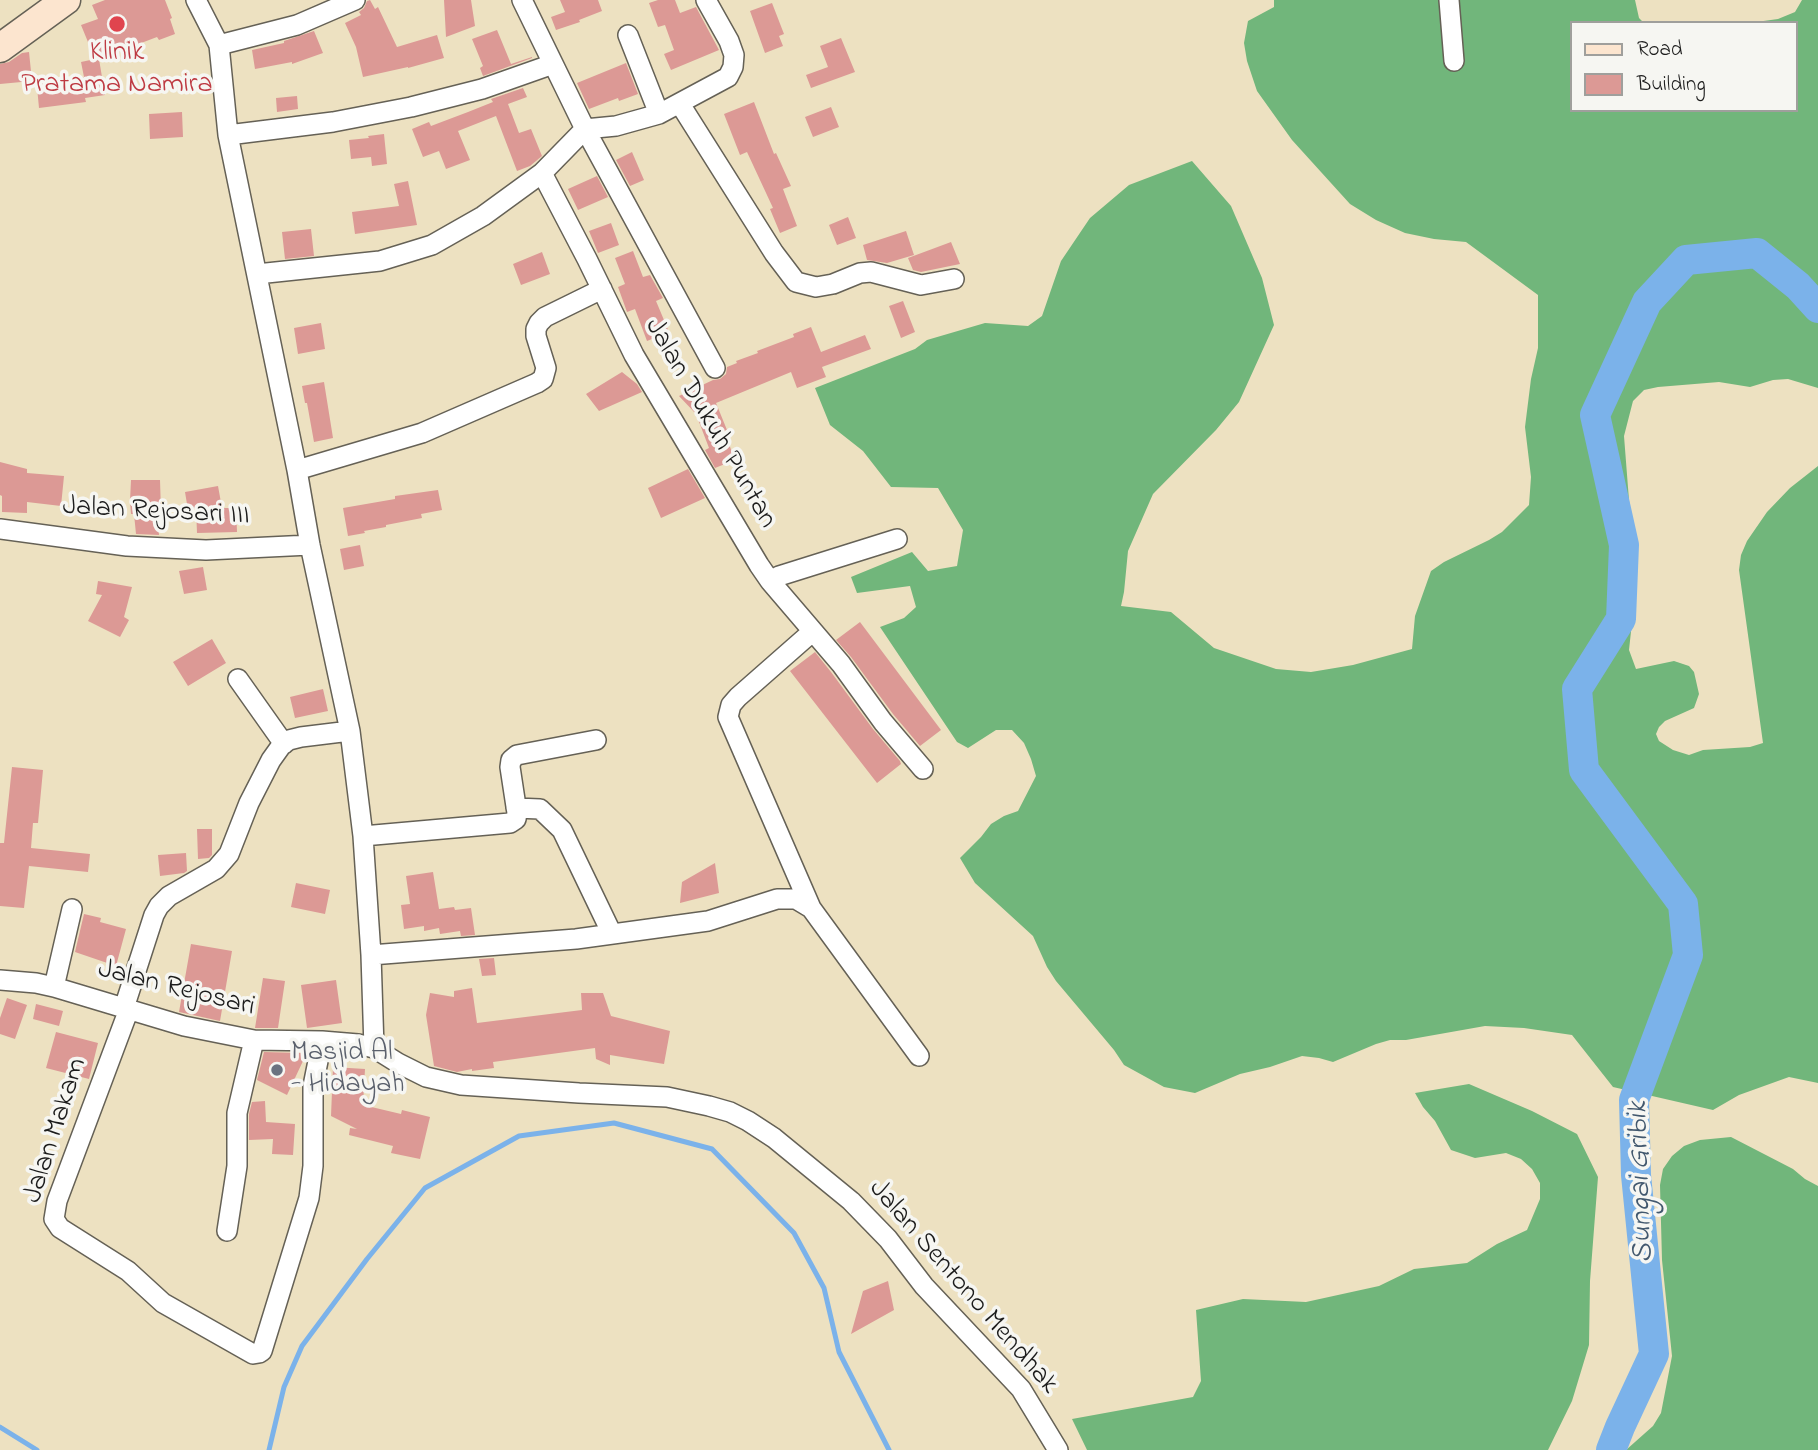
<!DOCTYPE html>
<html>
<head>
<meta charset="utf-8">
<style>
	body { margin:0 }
	#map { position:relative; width:1818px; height:1450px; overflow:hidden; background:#ede1c1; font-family:"Indie Flower",sans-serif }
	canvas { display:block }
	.legend { position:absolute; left:1570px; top:21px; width:228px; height:91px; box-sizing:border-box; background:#f6f6f2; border:2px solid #9f9f9c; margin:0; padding:9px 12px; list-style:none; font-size:21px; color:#1c1c1c }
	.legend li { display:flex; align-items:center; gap:14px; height:35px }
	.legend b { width:35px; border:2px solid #9f9f9c }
</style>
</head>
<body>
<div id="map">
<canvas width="1818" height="1450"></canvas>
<ul class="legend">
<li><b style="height:9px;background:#fce5cf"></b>Road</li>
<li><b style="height:19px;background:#dc9995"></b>Building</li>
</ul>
</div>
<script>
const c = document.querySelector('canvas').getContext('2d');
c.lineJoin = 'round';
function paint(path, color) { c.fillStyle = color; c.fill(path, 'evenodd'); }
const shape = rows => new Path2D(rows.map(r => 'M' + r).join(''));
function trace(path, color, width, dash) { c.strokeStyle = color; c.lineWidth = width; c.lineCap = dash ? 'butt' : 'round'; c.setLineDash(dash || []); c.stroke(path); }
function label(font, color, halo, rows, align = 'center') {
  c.font = font + ' "Indie Flower",sans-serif'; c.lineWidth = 7; c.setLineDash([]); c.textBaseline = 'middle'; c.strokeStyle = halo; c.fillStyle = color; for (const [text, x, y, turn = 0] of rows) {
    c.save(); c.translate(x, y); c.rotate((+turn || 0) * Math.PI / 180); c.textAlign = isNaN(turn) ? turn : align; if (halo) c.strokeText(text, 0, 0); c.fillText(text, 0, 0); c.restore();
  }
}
const forest = shape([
	[1274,0,1635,0,1639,18,1644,23,1571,23,1571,110,1795,110,1795,23,1749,23,1778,19,1795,12,1802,0,1818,0,1818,388,1788,379,1773,380,1750,387,1719,382,1658,387,1644,390,1633,401,1624,436,1631,526,1633,613,1629,650,1636,669,1674,661,1689,666,1694,672,1699,694,1694,708,1665,721,1659,727,1656,734,1659,741,1673,750,1689,755,1703,750,1750,747,1763,743,1739,570,1741,555,1747,541,1767,512,1790,488,1818,466,1818,1083,1789,1077,1739,1095,1713,1110,1613,1087,1572,1035,1524,1028,1485,1026,1406,1040,1390,1040,1376,1044,1333,1062,1319,1058,1302,1056,1270,1067,1240,1074,1195,1093,1164,1087,1124,1065,1114,1050,1056,981,1047,967,1033,936,975,883,960,858,981,837,991,824,1004,816,1018,811,1036,776,1031,759,1024,743,1012,730,996,730,968,748,957,742,880,627,904,618,916,607,910,586,857,593,851,577,912,552,928,571,957,566,963,530,938,488,891,487,863,451,830,425,815,388,915,349,927,340,985,323,1028,326,1042,316,1061,261,1090,218,1129,185,1192,161,1231,206,1262,278,1274,325,1239,402,1216,430,1153,494,1128,551,1124,592,1121,606,1171,612,1214,648,1276,669,1311,672,1353,665,1412,649,1415,616,1431,571,1444,562,1489,540,1502,532,1529,505,1531,477,1525,427,1531,379,1538,348,1538,295,1466,242,1434,239,1405,233,1376,220,1350,204,1292,140,1257,91,1247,61,1244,43,1248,21,1274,7],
	[1469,1084,1532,1111,1577,1134,1598,1177,1590,1281,1589,1345,1572,1401,1548,1450,1087,1450,1072,1419,1193,1397,1201,1381,1196,1310,1243,1299,1306,1302,1379,1286,1414,1269,1467,1263,1497,1244,1527,1230,1540,1199,1540,1183,1532,1169,1521,1159,1506,1153,1475,1158,1451,1150,1435,1121,1423,1107,1415,1093],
	[1731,1137,1793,1169,1805,1179,1818,1186,1818,1450,1626,1450,1653,1426,1661,1413,1672,1356,1662,1260,1660,1185,1663,1169,1672,1156,1684,1146,1700,1140]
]);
const stream = shape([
	[0,1427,37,1450],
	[269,1450,284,1387,302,1346,367,1259,425,1188,519,1136,614,1123,712,1149,794,1233,824,1288,839,1352,889,1450]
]);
const river = shape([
	[1611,1450,1620,1427,1654,1354,1636,1175,1634,1100,1688,955,1683,904,1584,770,1577,689,1621,619,1624,545,1595,415,1647,302,1686,260,1757,253,1798,286,1818,308]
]);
const building = shape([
	[105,0,165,0,172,18,170,19,175,34,159,40,157,37,99,59,105,95,85,98,86,102,39,108,36,76,52,75,53,82,84,77,81,62,95,59,81,25,98,19,92,5],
	[370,0,375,9,378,7,397,47,437,35,444,58,408,68,408,67,363,77,356,47,345,23,361,15,359,12,364,8,367,1],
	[444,0,471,0,475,26,446,37],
	[560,0,598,0,602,11,579,20,580,22,556,30,551,17,565,12],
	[658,0,675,0,680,13,696,7,719,50,671,70,664,54,674,50,665,25,658,27,649,3],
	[772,3,784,34,779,36,783,46,765,53,750,11],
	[497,30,511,64,532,57,532,58,483,76,480,68,483,66,472,39],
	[314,31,323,53,292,64,292,62,255,69,252,50,284,43,284,41],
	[841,38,855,72,811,88,806,75,828,67,820,46],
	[29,52,32,81,0,84,0,64,9,62,22,53],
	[626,63,638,94,619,101,618,98,589,109,577,83],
	[523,88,527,97,508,104,519,133,531,129,542,156,530,166,517,171,496,116,458,131,470,160,446,169,439,151,423,157,412,129,429,122,431,126,468,112,493,102,491,99],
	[297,96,298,109,277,112,276,98],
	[754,102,774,154,776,153,791,186,783,189,797,226,780,233,770,209,773,208,747,152,740,155,724,114],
	[831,107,839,127,813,137,805,117],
	[182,112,183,137,150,139,149,114],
	[384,134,387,164,372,166,371,157,351,159,349,140,369,138,368,136],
	[632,152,644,180,630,186,616,160],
	[597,176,608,197,578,210,568,189],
	[408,181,417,225,355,234,352,212,399,206,394,184],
	[848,217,856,238,837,245,829,225],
	[611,223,619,245,598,253,589,231],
	[311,229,314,256,285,259,282,232],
	[906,231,914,255,887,263,867,260,863,245],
	[951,242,960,264,921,272,913,270,908,258],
	[633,251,643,277,650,275,663,298,656,301,669,332,647,341,635,309,627,312,618,287,625,284,615,258],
	[542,252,550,274,521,285,513,264],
	[903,301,915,332,901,338,889,306],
	[321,323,325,349,298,354,294,328],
	[811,327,821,352,865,335,871,349,822,367,826,377,797,388,791,372,716,403,727,430,724,431,735,460,715,468,705,450,709,448,696,414,679,396,713,380,720,379,726,374,727,367,737,363,736,361,758,353,757,351,794,337,793,334],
	[622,372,637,384,642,392,599,411,586,394],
	[324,382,333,438,314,442,307,403,305,403,302,386],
	[0,462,27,469,27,473,64,476,61,506,27,502,27,513,2,512,2,496,0,495],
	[688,469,705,498,661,518,648,488],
	[131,480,160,480,161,511,157,512,159,535,136,534,134,514,131,514,130,501],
	[218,486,222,508,236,508,237,532,197,533,196,508,188,510,185,492],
	[438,490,442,510,421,514,422,518,386,525,386,527,364,531,365,533,348,536,343,508,395,499,395,496],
	[360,545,364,566,344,570,340,549],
	[203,567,207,590,184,594,179,571],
	[98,581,132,587,124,617,129,620,120,637,88,621,102,595,96,594],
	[860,622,941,730,920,746,893,714,851,657,836,640],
	[212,639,226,663,188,686,173,662],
	[815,652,831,672,873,729,900,761,901,764,877,783,790,671],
	[323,689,328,711,295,718,290,697],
	[12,767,43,770,38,823,33,823,31,848,90,854,88,872,29,866,24,908,0,906,0,843,4,843],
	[197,829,212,829,212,855,209,858,198,859],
	[186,853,187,871,184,873,160,876,158,855],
	[715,863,719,893,680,903,682,882],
	[433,872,439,909,454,907,455,910,471,908,475,935,461,936,460,931,440,934,439,928,424,931,424,926,404,929,401,905,410,904,406,876],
	[296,883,330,890,325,914,291,907],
	[84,914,101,918,100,922,126,929,116,966,75,952],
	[191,944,232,951,220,1021,179,1012],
	[494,958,496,975,482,976,479,959],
	[263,978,285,981,278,1028,255,1028],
	[336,980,342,1023,307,1028,301,985],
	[472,988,477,1023,582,1010,581,993,603,993,611,1016,670,1031,664,1064,610,1055,610,1065,596,1059,595,1048,493,1062,494,1068,472,1071,472,1069,457,1072,434,1066,426,1015,430,993,454,997,454,991],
	[7,998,27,1005,15,1039,0,1034,0,1018],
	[36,1004,63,1011,59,1026,33,1019],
	[56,1032,98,1043,89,1079,46,1068],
	[264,1052,301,1053,301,1060,303,1061,287,1095,257,1080],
	[333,1067,365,1069,363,1105,401,1114,402,1110,430,1117,420,1159,391,1153,393,1146,349,1135,350,1128,357,1129,331,1116],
	[265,1101,266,1122,295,1124,293,1155,272,1154,273,1139,249,1140,249,1114,252,1102],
	[888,1281,894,1310,851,1334,863,1291]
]);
const minor = shape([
	[196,0,219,45,228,135,297,470,310,545,350,731,363,836,371,955,374,1048],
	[522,0,585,129,616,126,659,114,728,77,733,67,734,55,729,41,706,0],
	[1449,0,1454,61],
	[628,35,659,114],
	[219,45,297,25,355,0],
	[680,104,774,253,796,282,816,287,833,284,860,273,871,272,921,285,954,279],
	[228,135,333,122,411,107,482,89,553,64],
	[542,173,587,259,634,355,759,565,770,581,779,576,897,539],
	[257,274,380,261,432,245,483,216,542,173,585,129,715,368],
	[297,470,422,433,537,383,543,379,546,368,536,336,536,329,539,323,545,317,602,289],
	[0,529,127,546,206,550,310,545],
	[770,581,841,664,883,722,923,769],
	[238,679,284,744],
	[516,808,540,809,562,830,612,934],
	[363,836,510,823,516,819,517,813,510,767,511,760,517,755,596,740],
	[811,908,728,717,731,705,738,697,812,632],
	[371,955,576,939,708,921,777,899,796,899,811,908,919,1056],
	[0,980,36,983,54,987,184,1026,254,1040,322,1041,358,1044,374,1048,398,1063,426,1077,461,1085,579,1093,667,1097,709,1106,730,1112,748,1121,774,1138,851,1201,888,1239,924,1286,1021,1389,1058,1450],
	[54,987,72,909],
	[124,1008,154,915,159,906,169,896,216,869,229,854,249,803,271,760,281,746,289,740,301,737,350,731],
	[129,1009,57,1201,54,1219,60,1228,128,1271,163,1303,253,1354,259,1353,262,1351,309,1198,313,1166,313,1086,322,1041],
	[227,1231,237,1166,237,1113,254,1040]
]);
const secondary = shape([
	[0,48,66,0]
]);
const markers = [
	[117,24,9,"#e0444e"],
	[277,1070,7,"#6b7280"]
];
const healthNames = [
	["Klinik",117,54],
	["Pratama Namira",117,86]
];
const streetNames = [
	["Jalan Dukuh Puntan",709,424,60],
	["Jalan Rejosari III",156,513,3],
	["Jalan Rejosari",176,990,14],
	["Jalan Makam",57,1131,-72],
	["Jalan Sentono Mendhak",962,1288,49]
];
const worshipNames = [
	["Masjid Al",291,1054],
	["- Hidayah",291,1086]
];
const waterNames = [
	["Sungai Gribik",1643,1182,-92]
];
paint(forest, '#71b67b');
trace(stream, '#7bb2ea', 5);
trace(river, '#7bb2ea', 30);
paint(building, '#dc9995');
trace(minor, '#656156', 22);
trace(secondary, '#656156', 31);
trace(minor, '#fff', 19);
trace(secondary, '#fce5cf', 28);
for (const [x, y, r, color] of markers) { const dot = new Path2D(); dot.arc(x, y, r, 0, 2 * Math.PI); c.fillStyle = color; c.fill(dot); trace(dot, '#f6f6f2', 2.5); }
label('28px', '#be3a42', '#f6f6f2', healthNames);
label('28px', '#1c1c1c', '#f6f6f2', streetNames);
label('28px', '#5b616d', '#f6f6f2', worshipNames, 'left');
label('italic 30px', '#42586e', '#f6f6f2', waterNames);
</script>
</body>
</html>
